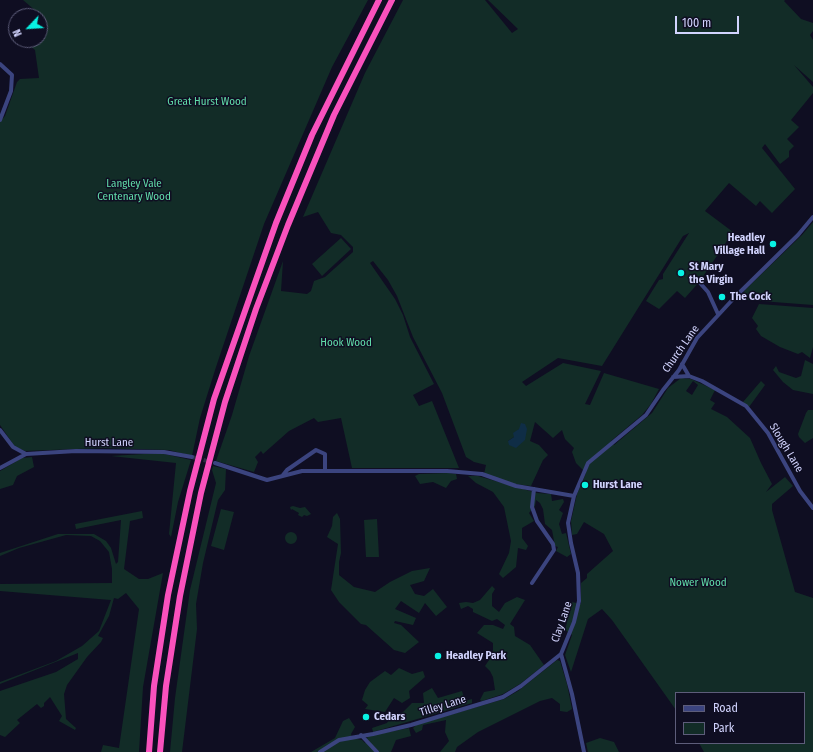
<!DOCTYPE html>
<html>
<head>
<meta charset="utf-8">
<style>
	body { margin:0 }
	#map { position:relative; width:813px; height:752px; overflow:hidden; background:#0f0e22; font-family:"Fira Sans Condensed",sans-serif }
	canvas { display:block }
	.legend { position:absolute; left:675px; top:692px; width:130px; height:52px; box-sizing:border-box; background:#0f0e22; border:1px solid #5d5d7a; margin:0; padding:5px 7px; list-style:none; font-size:12px; color:#d1d3fd }
	.legend li { display:flex; align-items:center; gap:8px; height:20px }
	.legend b { width:20px; border:1px solid #5d5d7a }
	.north { position:absolute; left:8px; top:8px; width:40px; height:40px; box-sizing:border-box; background:#0f0e22; border:1px solid #5d5d7a; border-radius:50%; rotate:245deg; font-size:11px; font-weight:700; line-height:16px; text-align:center; color:#d1d3fd }
	.north::after { content:''; display:block; margin:auto; width:14px; height:18px; background:#08f2e3; clip-path:polygon(50% 0,100% 100%,50% 72%,0 100%) }
	.scale { position:absolute; left:675px; top:16px; width:64px; height:18px; box-sizing:border-box; border:2px solid #d1d3fd; border-top:0; padding-left:5px; font-size:12px; line-height:14px; white-space:nowrap; color:#d1d3fd; -webkit-text-stroke:3px #0f0e22; paint-order:stroke }
</style>
</head>
<body>
<div id="map">
<canvas width="813" height="752"></canvas>
<ul class="legend">
<li><b style="height:5px;background:#3b447f"></b>Road</li>
<li><b style="height:11px;background:#122c27"></b>Park</li>
</ul>
<div class="north">N</div>
<div class="scale">100 m</div>
</div>
<script>
const c = document.querySelector('canvas').getContext('2d');
c.lineJoin = 'round';
function paint(path, color) { c.fillStyle = color; c.fill(path, 'evenodd'); }
const shape = rows => new Path2D(rows.map(r => 'M' + r).join(''));
function trace(path, color, width, dash) { c.strokeStyle = color; c.lineWidth = width; c.lineCap = dash ? 'butt' : 'round'; c.setLineDash(dash || []); c.stroke(path); }
function label(font, color, halo, rows, align = 'center') {
  c.font = font + ' "Fira Sans Condensed",sans-serif'; c.lineWidth = 3; c.setLineDash([]); c.textBaseline = 'middle'; c.strokeStyle = halo; c.fillStyle = color; for (const [text, x, y, turn = 0] of rows) {
    c.save(); c.translate(x, y); c.rotate((+turn || 0) * Math.PI / 180); c.textAlign = isNaN(turn) ? turn : align; if (halo) c.strokeText(text, 0, 0); c.fillText(text, 0, 0); c.restore();
  }
}
const green = shape([
	[23,0,368,0,332,67,264,224,216,367,200,418,192,456,169,450,103,448,25,451,15,447,0,425,0,122,5,116,17,82,20,79,39,78,35,50,27,43,29,40,40,40,40,25,44,18],
	[403,0,485,0,512,33,518,29,488,0,785,0,784,1,801,19,813,23,813,31,810,35,813,40,813,82,794,65,813,87,813,93,791,120,799,127,787,139,794,146,789,151,789,157,780,164,765,144,762,148,795,189,772,213,760,201,756,206,729,183,705,211,733,232,700,281,685,298,677,291,659,309,646,301,659,280,663,279,663,274,689,233,683,236,602,366,558,358,522,382,526,386,563,363,601,371,585,404,590,405,604,373,659,389,651,404,642,415,611,441,614,445,652,413,668,388,681,378,691,379,715,390,710,400,715,403,711,409,727,417,750,438,761,463,772,484,766,492,785,477,793,486,772,504,772,510,795,592,813,598,813,752,704,752,699,743,804,743,804,693,676,693,676,710,612,620,602,609,588,619,571,672,565,655,572,635,565,630,572,602,581,604,581,583,587,578,587,574,613,551,604,534,584,522,577,534,572,535,571,521,577,494,586,473,576,463,572,452,574,448,565,439,562,430,553,438,535,422,530,441,539,445,548,455,543,460,531,486,515,484,484,474,486,465,474,462,466,457,442,393,413,337,397,296,388,280,373,261,370,263,395,299,403,315,410,337,434,384,413,395,419,406,432,401,459,468,352,468,341,418,318,422,314,418,289,431,263,454,261,451,255,457,258,462,254,472,216,461,232,415,249,356,283,261,281,291,307,294,311,291,314,281,325,277,353,252,353,247,341,235,331,233,318,212,303,217,365,73],
	[693,381,698,385,692,395,686,391],
	[519,429,524,440,519,443,508,441,514,437],
	[813,222,813,305,747,300,740,298,745,290,802,235],
	[341,238,351,249,322,276,312,264],
	[759,304,813,308,813,347,810,358,802,352,798,354,780,347,761,336,756,329,758,326,752,318],
	[805,360,813,364,813,394,793,390,783,382,773,370,776,366,779,372,796,378,801,376],
	[761,381,765,385,749,407,743,402],
	[808,410,813,410,813,438,805,443,799,437,798,434,806,413],
	[160,453,191,460,178,502,171,537,169,534,176,463,111,456],
	[32,457,34,467,17,476,13,485,0,489,0,471,22,458],
	[213,466,226,469,225,490,218,500,203,563,196,604,197,629,182,752,170,752,175,698,190,590,216,483,212,470],
	[448,473,456,474,457,479,451,481,446,488,433,482,420,484,415,476,419,474],
	[468,476,478,476,537,493,551,494,552,501,563,499,564,502,559,510,563,513,559,524,562,534,566,533,571,554,567,557,556,551,558,547,555,546,552,530,545,524,543,509,540,503,536,500,535,506,529,513,534,521,522,528,522,538,528,546,526,550,518,548,516,567,503,578,499,574,509,553,511,541,504,507,493,492,476,483],
	[293,506,300,508,305,507,311,514,307,516,304,515,302,517,298,515,299,513,292,509,291,510,290,507],
	[221,509,234,512,224,550,211,546],
	[142,511,143,518,130,521,124,569,139,579,148,579,163,573,143,687,139,752,101,752,103,745,119,748,139,609,126,593,118,599,114,598,109,616,98,636,103,638,101,642,87,657,67,685,64,694,66,719,76,728,75,730,59,721,62,716,50,697,44,703,44,706,41,708,37,704,17,720,20,723,5,737,0,735,0,691,56,672,78,659,78,653,0,684,0,682,56,661,82,646,99,631,111,600,0,591,0,584,112,583,112,569,109,552,100,541,91,536,66,535,19,548,0,556,0,553,58,534,94,534,106,541,111,548,116,564,118,562,121,520,76,529,75,524],
	[337,513,340,519,341,553,339,562,339,575,354,587,375,592,390,582,412,571,430,568,424,581,410,585,415,594,424,596,433,589,447,607,436,616,425,603,419,613,401,601,395,609,416,618,413,625,395,621,394,623,401,625,419,642,405,653,394,650,366,625,361,624,339,602,331,590,338,544,327,537,332,526,333,517],
	[377,519,379,557,366,557,364,520],
	'285 538a6 6 0 1 1 12 0a6 6 0 1 1-12 0Z',
	[492,586,495,589,492,594,492,606,499,612,505,603,517,597,525,600,510,624,514,627,515,636,530,645,544,665,520,684,503,694,482,701,480,700,484,692,495,690,493,677,490,671,485,666,493,654,493,643,477,633,484,625,493,625,503,629,505,625,497,619,492,621,473,612,473,609,468,606,461,609,459,603,466,602,473,603,480,600],
	[557,660,560,661,567,684,572,709,567,712,560,711,560,704,552,698,540,701,478,732,457,747,455,752,440,752,449,741,445,732,446,720,423,725,422,730,416,733,413,728,416,725,504,699,518,691],
	[399,668,412,674,423,671,425,677,409,691,410,698,402,703,394,698,385,712,365,709,368,705,362,700,365,690,370,682,385,671,391,675],
	[432,688,438,698,462,691,465,701,472,699,472,703,373,732,372,728,387,723,391,716,403,712,412,703,424,703,423,693],
	[349,718,355,727,351,734,352,738,362,740,365,743,368,736,409,728,411,736,396,740,391,752,311,752,335,738,343,721],
	[600,738,614,742,619,752,588,752,586,743]
]);
const water = shape([
	[521,423,525,424,527,429,525,440,516,448,509,445,508,441,514,437,513,433,519,429]
]);
const minorTunnel = shape([
	[192,457,211,462]
]);
const minor = shape([
	[0,64,12,75,11,91,0,120],
	[700,283,708,292,718,314],
	[682,364,689,376],
	[673,377,689,376,702,381,746,406,768,433,800,491,813,508],
	[0,430,13,447,26,454,76,451,164,452,192,457],
	[215,463,267,480,302,471,447,471,482,474,516,486,574,496],
	[0,468,26,454],
	[283,475,287,470,316,450,325,454,325,470],
	[532,583,554,550,553,544,537,521,532,507,534,489],
	[361,735,377,752],
	[320,752,339,740,373,734,411,725,503,697,521,686,561,654],
	[584,752,572,694,561,654,574,622,579,601,578,573,571,543,568,523,574,496,588,463,646,415,663,390,679,370,697,338,735,297,798,235,813,217]
]);
const highway = shape([
	[149,752,154,686,168,595,190,491,214,399,276,223,312,135,379,0],
	[160,752,166,686,180,596,201,493,225,402,256,309,288,225,334,115,392,0]
]);
const markers = [
	[773,244,4,"#08f2e3"],
	[681,273,4,"#08f2e3"],
	[722,297,4,"#08f2e3"],
	[585,485,4,"#08f2e3"],
	[438,656,4,"#08f2e3"],
	[366,717,4,"#08f2e3"]
];
const parkNames = [
	["Great Hurst Wood",207,102],
	["Langley Vale",134,184],
	["Centenary Wood",134,197],
	["Hook Wood",346,343],
	["Nower Wood",698,583]
];
const poiNames = [
	["Headley",765,238,"right"],
	["Village Hall",765,251,"right"],
	["St Mary",689,267],
	["the Virgin",689,280],
	["The Cock",730,297],
	["Hurst Lane",593,485],
	["Headley Park",446,656],
	["Cedars",374,717]
];
const streetNames = [
	["Church Lane",681,349,-55],
	["Hurst Lane",109,443],
	["Slough Lane",786,448,59],
	["Clay Lane",562,622,-71],
	["Tilley Lane",443,706,-17]
];
paint(green, '#122c27');
paint(water, '#0f2d46');
trace(minorTunnel, '#2c2c43', 4, [4, 2]);
trace(minor, '#3b447f', 4);
trace(highway, '#f951bd', 6);
for (const [x, y, r, color] of markers) { const dot = new Path2D(); dot.arc(x, y, r, 0, 2 * Math.PI); c.fillStyle = color; c.fill(dot); trace(dot, '#0f0e22', 1.5); }
label('11px', '#60dba8', '#0f0e22', parkNames);
label('bold 11px', '#d1d3fd', '#0f0e22', poiNames, 'left');
label('11px', '#d1d3fd', '#0f0e22', streetNames);
</script>
</body>
</html>
